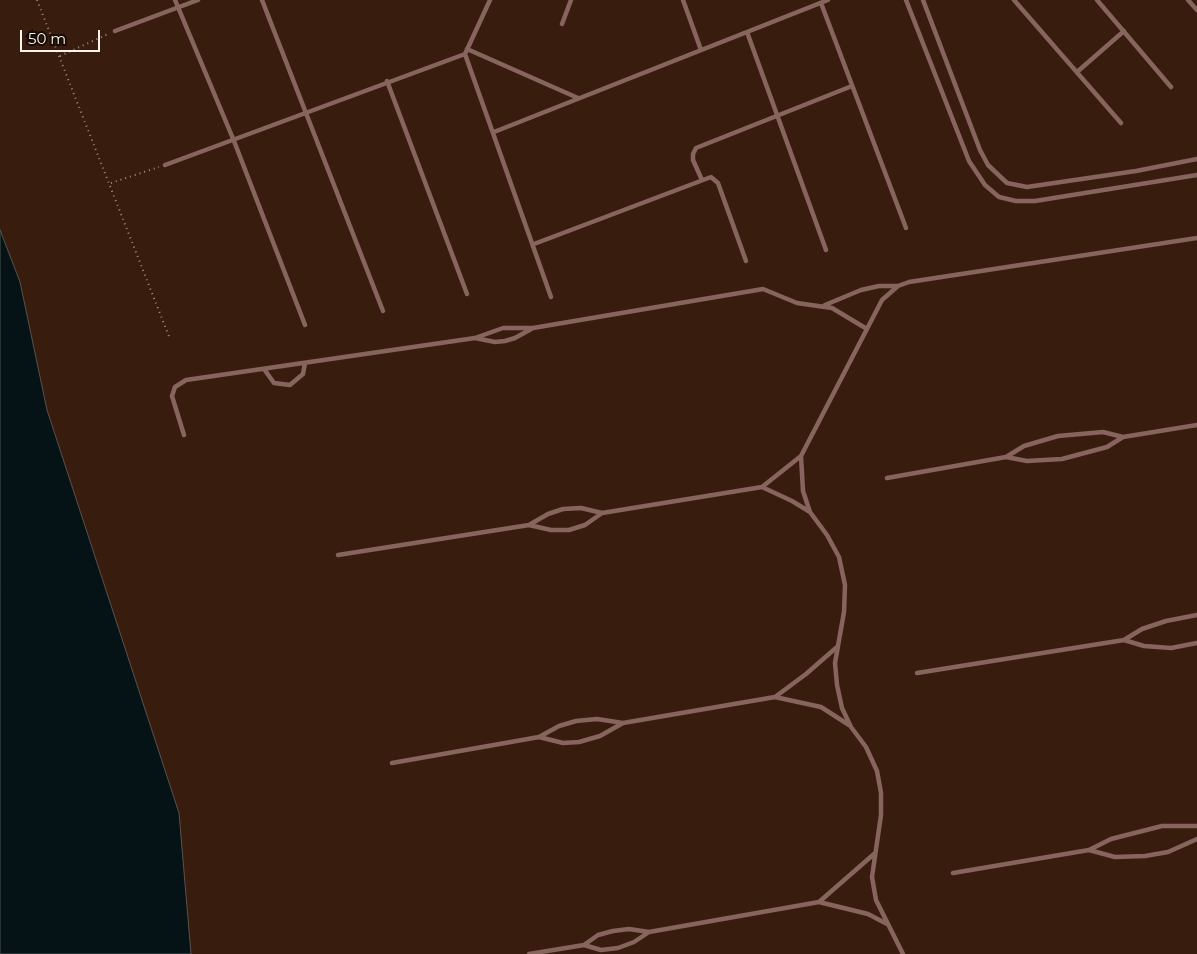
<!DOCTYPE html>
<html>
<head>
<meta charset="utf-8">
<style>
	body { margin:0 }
	#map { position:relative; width:1197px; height:954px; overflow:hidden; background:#381d0f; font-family:Montserrat,sans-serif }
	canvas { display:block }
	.scale { position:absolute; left:20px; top:30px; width:80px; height:22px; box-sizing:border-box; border:2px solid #fdf2ec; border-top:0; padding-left:6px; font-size:15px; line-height:18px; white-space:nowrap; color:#fdf2ec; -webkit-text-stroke:4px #170b06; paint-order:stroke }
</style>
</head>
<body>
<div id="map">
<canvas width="1197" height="954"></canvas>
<div class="scale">50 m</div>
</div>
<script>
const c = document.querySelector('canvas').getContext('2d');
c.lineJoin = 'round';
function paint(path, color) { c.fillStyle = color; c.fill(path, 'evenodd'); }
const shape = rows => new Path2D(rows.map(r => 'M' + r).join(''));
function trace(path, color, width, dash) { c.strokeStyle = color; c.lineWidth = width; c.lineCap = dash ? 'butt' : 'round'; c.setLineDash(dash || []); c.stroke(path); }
const water = shape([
	[0,230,20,282,47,410,179,813,191,954,0,954,0,230]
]);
const path = shape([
	[37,0,170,339],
	[60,56,108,34],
	[111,183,159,167]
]);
const lane = shape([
	[175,0,234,141,305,325],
	[262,0,383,311],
	[490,0,465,54,551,297],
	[683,0,701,50],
	[906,0,969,161,985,185,999,197,1016,201,1035,201,1197,175],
	[923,0,980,150,988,165,1007,183,1027,187,1136,171,1197,159],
	[1014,0,1121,123],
	[1097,0,1171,87],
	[1188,0,1197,10],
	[821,3,906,228],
	[562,24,571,0],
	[115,31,198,0],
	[747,32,826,250],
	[467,49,578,98],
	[1077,72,1124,31],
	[387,81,467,294],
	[494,132,828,0],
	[165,165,465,54],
	[702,180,693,160,693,154,696,148,852,86],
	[534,244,711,177,718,183,746,261],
	[825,305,861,290,879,286,898,286],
	[475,338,495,342,505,341,515,338,533,328],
	[264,369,274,383,290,385,303,374,305,363],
	[184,435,172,396,175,387,186,380,475,338,503,328,533,328,763,289,797,303,832,308,867,329],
	[801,456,803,491,810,512,827,535,839,557,845,585,844,612,835,663,837,685,842,708,851,727,866,747,877,771,881,793,881,815,872,877,876,900,903,954],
	[1006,457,1027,461,1062,459,1107,447,1123,437],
	[887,478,1006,457,1024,446,1058,436,1103,432,1123,437,1197,425],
	[762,487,792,501,810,512],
	[529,525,548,514,563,509,581,508,602,513,762,487,801,456,882,300,898,286,909,282,1197,238],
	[338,555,529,525,551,530,569,530,585,525,602,513],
	[1124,640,1144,646,1171,648,1197,643],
	[917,673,1124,640,1142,629,1166,621,1197,615],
	[775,697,806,674,837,647],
	[539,737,563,743,579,742,600,736,623,723,775,697,821,707,849,725],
	[392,763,539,737,559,726,576,721,597,719,623,723],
	[1089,850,1115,857,1145,856,1168,852,1197,839],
	[953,873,1089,850,1111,839,1162,826,1197,826],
	[819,902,874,854],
	[584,945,598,935,613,931,629,929,649,932,819,902,868,914,887,924],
	[529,954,584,945,601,950,618,948,634,942,649,932]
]);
paint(water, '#051216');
trace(water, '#4f5556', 1);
trace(path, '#a08d83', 2, [1, 4]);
trace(lane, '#87645d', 4.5);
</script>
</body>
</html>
